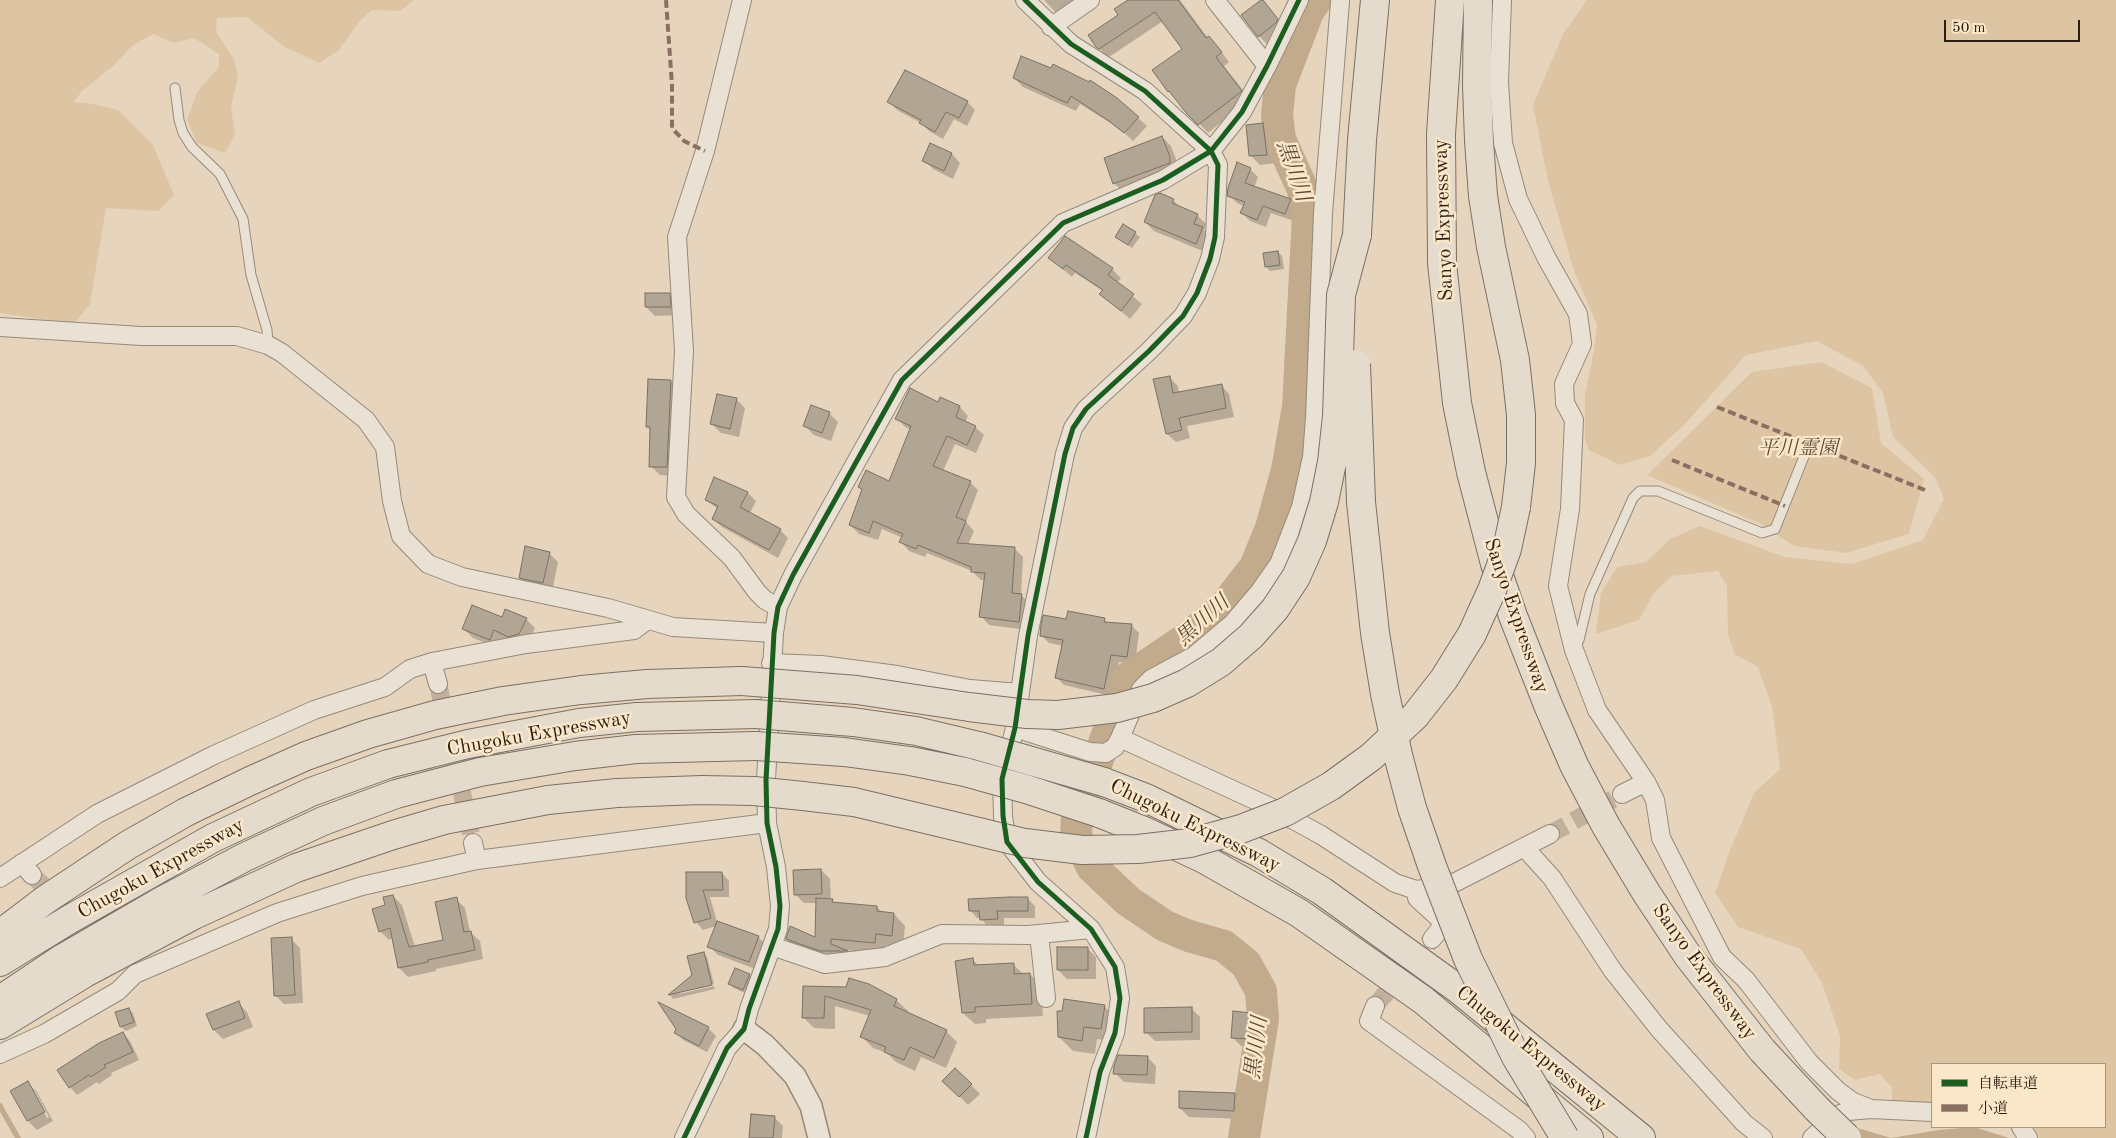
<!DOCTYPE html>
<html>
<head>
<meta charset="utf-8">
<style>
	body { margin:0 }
	#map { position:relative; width:2116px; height:1138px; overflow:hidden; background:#e6d5bc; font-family:"Old Standard TT","Noto Serif JP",serif }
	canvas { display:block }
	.legend { position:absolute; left:1931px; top:1063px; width:175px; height:65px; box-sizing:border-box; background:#fae6c8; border:1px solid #a7967f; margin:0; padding:6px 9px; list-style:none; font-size:15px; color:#2b1d12 }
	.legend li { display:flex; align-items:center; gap:10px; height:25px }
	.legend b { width:25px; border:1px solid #a7967f }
	.scale { position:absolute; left:1944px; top:20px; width:136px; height:22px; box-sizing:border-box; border:2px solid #2b1d12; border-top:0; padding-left:6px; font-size:15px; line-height:18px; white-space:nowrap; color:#2b1d12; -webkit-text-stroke:4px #fae6c8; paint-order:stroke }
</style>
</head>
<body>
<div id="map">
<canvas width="2116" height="1138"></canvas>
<ul class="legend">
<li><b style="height:6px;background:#1b5e20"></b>自転車道</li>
<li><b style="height:6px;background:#8d6e63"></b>小道</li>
</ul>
<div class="scale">50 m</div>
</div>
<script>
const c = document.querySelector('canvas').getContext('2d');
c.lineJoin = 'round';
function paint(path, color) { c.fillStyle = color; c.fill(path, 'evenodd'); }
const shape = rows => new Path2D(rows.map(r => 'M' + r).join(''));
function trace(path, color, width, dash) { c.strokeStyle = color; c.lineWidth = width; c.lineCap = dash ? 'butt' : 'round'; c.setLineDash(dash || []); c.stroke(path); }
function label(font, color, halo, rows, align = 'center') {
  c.font = font + ' "Old Standard TT","Noto Serif JP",serif'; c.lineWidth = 5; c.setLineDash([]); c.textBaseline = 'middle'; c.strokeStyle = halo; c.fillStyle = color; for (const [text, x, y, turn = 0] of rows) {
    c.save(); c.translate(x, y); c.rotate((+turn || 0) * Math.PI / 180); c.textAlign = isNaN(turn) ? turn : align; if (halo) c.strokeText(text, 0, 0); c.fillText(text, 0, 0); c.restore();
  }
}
const green = shape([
	[0,0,414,0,400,11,372,10,360,21,338,51,319,63,283,46,247,17,217,18,216,32,234,59,238,77,231,106,235,135,225,153,197,143,187,120,197,92,219,67,219,54,194,38,174,43,153,34,132,46,113,66,82,91,74,102,93,104,118,110,153,145,174,195,158,211,106,208,90,304,74,324,0,313],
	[1587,0,2116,0,2116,1138,2039,1138,2033,1127,2105,1127,2105,1064,1932,1064,1932,1102,1892,1102,1892,1088,1880,1074,1855,1080,1839,1069,1840,1036,1822,983,1801,949,1738,927,1715,893,1730,850,1754,793,1780,769,1772,706,1757,666,1735,655,1728,635,1727,586,1718,571,1672,576,1654,593,1639,620,1596,634,1601,593,1617,567,1646,562,1670,539,1700,526,1785,557,1852,564,1923,540,1944,499,1935,477,1893,437,1883,393,1863,366,1817,341,1746,355,1687,422,1650,456,1620,465,1589,450,1585,440,1585,394,1594,350,1597,325,1574,271,1548,181,1533,105,1563,34],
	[1821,362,1872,388,1881,443,1924,479,1909,534,1846,553,1794,546,1761,524,1647,475,1752,372]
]);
const water = shape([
	[1854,1127,1891,1138,1939,1130,1974,1127,2009,1138,1837,1138]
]);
const shadow = shape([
	[1044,0,1079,0,1063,20],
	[1130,0,1180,0,1208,38,1217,46,1229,62,1224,66,1250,99,1208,133,1169,91,1154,70,1184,49,1163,21,1109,57,1106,56,1097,46],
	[1262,0,1286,29,1268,45,1259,36],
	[1022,58,1138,118,1147,126,1133,141,1120,129,1080,104,1076,111,1023,87,1014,78],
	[889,102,967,102,975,110,967,126,954,119,943,139,929,131,921,123,897,110],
	[1263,124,1272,133,1275,163,1260,165,1251,156,1247,126],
	[1162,137,1171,146,1179,167,1123,192,1114,183],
	[931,145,952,154,960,163,953,179,933,169,924,160],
	[1250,169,1258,177,1254,188,1290,200,1298,208,1294,221,1271,213,1266,227,1250,221,1242,213,1244,206,1237,203,1229,195],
	[1173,200,1182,209,1197,215,1206,224,1204,230,1211,237,1205,252,1154,231,1145,222],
	[1124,225,1140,237,1132,248,1116,237],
	[1278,252,1282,256,1284,269,1270,271,1266,267],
	[1050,258,1112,269,1121,278,1117,283,1142,304,1130,319,1101,294,1103,291,1075,273,1072,277],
	[669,294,678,303,679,315,655,316,646,307],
	[1170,378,1178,386,1179,393,1221,385,1229,394,1234,417,1187,426,1190,438,1176,442,1167,434],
	[671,381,680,390,675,476,660,475,651,466,651,431,647,427],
	[736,399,745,408,739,437,721,433,712,424],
	[941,399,960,407,968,416,965,422,975,427,984,435,976,453,955,444,943,471,970,482,978,490,966,522,974,531,968,545,1015,549,1023,557,1021,595,1030,604,1027,630,989,625,981,616,985,580,981,580,972,571,927,553,925,557,909,551,901,542,903,538,882,529,878,540,859,534,850,525,863,490,859,487,890,482,911,430,905,427,897,418,939,404],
	[829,413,838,422,831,441,814,435,805,426],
	[748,493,756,501,750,513,780,530,788,538,778,558,722,527,713,519,718,509,706,500],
	[549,553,558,562,552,592,529,587,520,578],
	[502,618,526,619,535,628,528,643,518,645,503,639,499,648,473,638,464,629],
	[1104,619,1108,623,1131,625,1139,633,1135,664,1119,662,1111,696,1064,685,1056,677,1063,646,1049,643,1041,635,1068,620],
	[821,870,830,879,831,900,836,904,877,907,883,913,894,914,905,926,903,947,886,945,886,954,845,950,857,962,798,950,787,939,816,939,817,903,804,903,795,894],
	[722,873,729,881,729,897,710,897,717,922,758,937,767,946,758,970,718,955,709,946,716,926,703,930,696,922,687,897],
	[393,896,402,905,415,947,444,941,456,899,465,908,470,932,480,941,483,959,436,969,436,971,408,977,399,968,393,938,389,940,380,931,386,906],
	[1027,898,1035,906,1035,918,1004,918,1004,926,988,927,981,918,977,918,970,910],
	[291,939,300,948,303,1003,284,1004,275,995],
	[1087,948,1096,957,1096,979,1067,979,1058,970],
	[703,953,707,957,714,984,682,991,679,994,714,986,715,989,673,999,670,995,694,975],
	[973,960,979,966,1013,964,1023,974,1030,974,1041,986,1043,1016,986,1019,986,1023,975,1024,963,1013],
	[749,975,753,980,747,994,734,988,730,984],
	[804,988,896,1000,908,1011,907,1013,946,1031,957,1042,946,1068,921,1057,915,1071,896,1062,887,1053,873,1048,862,1037,870,1016,835,1006,835,1029,814,1028,803,1017],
	[238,1003,247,1012,253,1027,223,1039,214,1030],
	[1104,1006,1118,1020,1115,1042,1097,1039,1095,1054,1073,1051,1059,1037],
	[1191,1008,1200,1017,1200,1040,1155,1041,1146,1032],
	[128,1009,133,1013,137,1026,126,1031,121,1027,117,1013],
	[1251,1014,1260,1023,1257,1048,1241,1046,1232,1037],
	[708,1028,716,1036,707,1052,683,1040,675,1032],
	[123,1033,130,1041,139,1060,111,1073,112,1075,99,1084,97,1082,77,1095,70,1087],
	[1147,1057,1156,1066,1155,1084,1124,1082,1115,1073],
	[955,1069,980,1094,968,1105,944,1081],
	[28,1083,37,1092,53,1121,37,1130,28,1121,12,1091],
	[32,1091,35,1091,49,1117,47,1118],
	[1234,1095,1243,1104,1243,1119,1189,1117,1180,1108],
	[774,1117,783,1126,782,1138,750,1138]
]);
const stream = shape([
	[0,1106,18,1138]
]);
const river = shape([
	[1244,1138,1263,1019,1261,991,1246,964,1224,946,1189,936,1165,926,1128,901,1092,867,1076,836,1077,816,1128,678,1187,638,1223,608,1255,567,1271,528,1287,470,1298,407,1308,216,1303,190,1280,139,1277,115,1280,85,1308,12,1316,0]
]);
const building = shape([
	[1128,0,1178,0,1206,38,1209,36,1222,52,1216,57,1242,91,1198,125,1187,114,1169,91,1168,92,1152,70,1182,49,1155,12,1099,49,1096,47,1088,35,1118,15,1114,9,1128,0],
	[1261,0,1263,0,1278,19,1276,23,1258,37,1241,15,1261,0],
	[1021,56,1051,68,1053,64,1089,82,1090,80,1117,98,1139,117,1124,133,1109,121,1071,96,1067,103,1013,78,1021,56],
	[905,70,968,101,959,118,946,112,935,132,919,123,921,120,887,102,905,70],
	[1263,123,1267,155,1249,156,1246,125,1263,123],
	[1162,136,1170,157,1170,163,1113,184,1104,158,1162,136],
	[930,143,952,153,944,171,922,161,930,143],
	[1237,162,1251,168,1245,183,1291,199,1285,214,1263,206,1257,220,1240,213,1245,202,1227,196,1228,188,1237,162],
	[1160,193,1174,199,1172,203,1198,214,1194,224,1203,227,1196,244,1144,222,1155,195,1160,193],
	[1123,224,1136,232,1128,245,1115,237,1123,224],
	[1065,236,1113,268,1108,275,1134,294,1121,311,1099,294,1103,290,1066,265,1063,269,1048,258,1065,236],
	[1278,251,1280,265,1265,267,1263,253,1278,251],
	[645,293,670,293,671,307,645,307,645,293],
	[1170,376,1173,393,1222,384,1226,408,1179,418,1182,430,1166,434,1153,379,1170,376],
	[648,379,671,380,667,467,649,467,650,427,646,427,648,379],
	[910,388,938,402,940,397,960,406,956,417,976,426,967,445,947,436,933,466,971,481,956,517,966,521,957,543,1015,547,1012,593,1022,594,1019,622,979,617,985,573,971,572,971,567,918,545,916,549,899,542,903,534,873,521,869,533,849,525,862,489,858,487,866,470,889,481,911,426,895,419,910,388],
	[717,394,737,398,730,429,710,424,717,394],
	[811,405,830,412,822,433,803,426,811,405],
	[714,477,748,492,740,507,781,529,769,550,712,519,718,506,705,500,714,477],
	[525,546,550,552,543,583,519,578,525,546],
	[472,605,502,617,505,609,527,618,519,634,508,637,494,630,490,640,462,629,472,605],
	[1068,611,1105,618,1104,622,1132,624,1127,657,1111,655,1104,689,1055,678,1063,640,1040,636,1041,624,1043,615,1066,619,1068,611],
	[821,869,822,894,794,895,793,870,821,869],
	[686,872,722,872,723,890,703,890,711,918,694,923,686,898,686,872],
	[393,895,409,947,443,940,435,902,457,897,464,932,471,931,475,950,428,960,428,962,398,968,390,928,379,932,372,909,385,905,383,897,393,895],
	[1009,897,1028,897,1028,911,997,911,998,919,980,920,979,911,969,911,968,899,1009,897],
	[816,898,833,899,832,902,877,906,877,911,894,913,892,936,876,934,875,943,831,939,831,944,848,951,820,951,786,939,790,926,815,937,816,898],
	[717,921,759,936,749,962,707,947,717,921],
	[292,937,295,995,274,996,271,938,292,937],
	[1057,947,1088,947,1088,970,1057,970,1057,947],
	[704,952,712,985,668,995,692,975,687,956,704,952],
	[973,958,974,965,1014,963,1014,974,1030,973,1032,1004,975,1007,975,1012,962,1013,955,961,973,958],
	[735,968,750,974,743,990,728,984,735,968],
	[849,978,869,984,897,999,894,1006,947,1030,934,1058,910,1047,904,1060,884,1052,886,1047,860,1037,871,1010,825,996,824,1018,802,1018,803,986,846,987,849,978],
	[1064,999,1105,1005,1101,1029,1084,1027,1082,1041,1058,1037,1057,1011,1062,1011,1064,999],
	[239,1001,245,1018,213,1030,206,1014,239,1001],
	[658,1002,709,1027,699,1046,674,1033,676,1029,658,1002],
	[1192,1007,1192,1032,1144,1033,1144,1008,1192,1007],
	[129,1008,134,1022,120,1027,115,1012,129,1008],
	[1233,1011,1251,1013,1249,1039,1231,1038,1233,1011],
	[123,1032,133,1052,104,1065,106,1067,91,1077,89,1075,69,1088,57,1070,99,1043,123,1032],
	[1118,1055,1148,1056,1147,1075,1113,1074,1114,1066,1118,1055],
	[955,1068,972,1084,959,1097,942,1081,955,1068],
	[28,1081,45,1112,27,1121,10,1091,28,1081],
	[1179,1091,1235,1093,1234,1111,1179,1108,1179,1091],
	[751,1114,775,1116,773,1138,749,1138,751,1114]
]);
const minorTunnel = shape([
	[438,684,473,843],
	[1550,834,1622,794],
	[32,875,130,968],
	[1375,1006,1432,939]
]);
const service = shape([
	[175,88,179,120,183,133,192,147,220,174,243,219,251,275,267,330,268,345],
	[1572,643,1579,640,1590,594,1633,498,1640,491,1658,491,1762,533,1775,529,1809,444]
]);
const minor = shape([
	[742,0,705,151,677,237,684,351,676,497,686,514,732,558,757,592,765,600,778,607],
	[1025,0,1071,44,1145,91,1211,151,1218,165,1215,237,1210,259,1197,293,1183,316,1149,351,1086,409,1073,428,1065,454,1028,636,1015,728,1002,779,1003,816,1007,842,1038,882,1091,929,1115,967,1120,998,1115,1033,1100,1072,1086,1138],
	[1215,0,1267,66],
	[1502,0,1499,82,1503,143,1518,199,1546,257,1578,314,1582,344,1564,384,1565,403,1574,420,1570,509,1558,586,1574,650,1597,710,1646,782],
	[1051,27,1090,0],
	[0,327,141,336,237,336,268,345,282,353,366,420,385,447,392,501,401,536,428,564,462,577,608,608,673,627,774,633],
	[432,662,438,684],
	[771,663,821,665,897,675,970,689,1020,693],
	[1015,728,1090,752,1106,753,1115,747,1120,738,1270,807,1321,835,1395,883,1416,890,1448,886,1550,834],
	[1120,738,1141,689,1151,679,1194,656,1232,624,1260,591,1279,564,1301,507,1312,457,1315,418,1323,213,1340,2],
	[1622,794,1646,782,1655,800,1661,838,1722,957,1746,980,1809,1062,1838,1091,1853,1102,1871,1109],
	[473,843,477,860],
	[1524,847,1552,878,1613,971,1659,1029,1744,1123,1763,1138],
	[22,863,32,875],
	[0,878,97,814,214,755,314,710,385,687,410,669,432,662,526,644,634,630,647,620],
	[1416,890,1417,898,1440,919,1441,928,1432,939],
	[1039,934,1046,998],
	[772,946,825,964,885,957,942,934,1028,935,1091,929],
	[1375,1006,1369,1021,1519,1130,1526,1138],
	[0,1054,44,1034,118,991,135,974,277,913,362,886,477,860,767,823],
	[2021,1127,2028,1138],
	[684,1138,727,1048,744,1029,749,1009,778,929,780,906,776,867,767,823,766,780,774,633,778,607,793,575,902,380,1063,223,1163,180,1211,151,1242,112,1267,66,1299,0],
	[1812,1138,1838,1115,1848,1111,1871,1109,1932,1112]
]);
const tertiary = shape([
	[744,1029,765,1045,795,1076,811,1106,819,1138]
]);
const motorway = shape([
	[1450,0,1441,134,1442,263,1457,403,1471,472,1495,564,1513,616,1548,705,1574,765,1606,826,1647,894,1688,956,1762,1050,1817,1109],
	[1478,0,1477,85,1479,141,1483,196,1491,247,1515,360,1521,415,1521,463,1516,507],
	[1357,235,1362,140,1375,0],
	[1104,782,1146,798,1259,853,1322,891,1458,989,1641,1138],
	[1099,813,1144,831,1204,859,1299,913,1423,1000,1589,1138],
	[0,934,45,900,128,845,186,812,250,781,306,756,368,734,435,715,503,701,581,690,647,684,742,681],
	[0,962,70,919,213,838,311,792,388,764,468,744,579,723,637,717,756,714],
	[0,1000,63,958,158,903,245,857,323,821,396,794,480,772,575,756,636,749,756,746],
	[0,1025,85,973,194,915,296,868,393,835,444,820,548,800,617,793]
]);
const motorwayBridge = shape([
	[1356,364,1361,502,1375,633,1385,694,1398,755,1412,808,1432,866,1468,959,1516,1057,1565,1138],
	[742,681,857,690,969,707,1027,714,1058,715,1117,708,1153,698,1187,683,1221,662,1251,636,1275,609,1296,577,1312,541,1324,502,1332,462,1337,416,1341,295,1357,235],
	[756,714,853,722,916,731,979,746,1104,782],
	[756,746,844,752,910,761,965,772,1026,789,1099,813],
	[617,793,702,790,754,791,803,796,854,802,1025,843,1082,850,1138,849,1190,843,1241,829,1285,812,1331,786,1371,757,1415,716,1444,679,1472,634,1492,590,1507,549,1516,507],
	[1817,1109,1847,1138]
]);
const quiet = shape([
	[666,0,672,85,672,128,684,141,705,151],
	[1717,407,1925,490],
	[1672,460,1785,506]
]);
const cycleway = shape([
	[1025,0,1071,44,1145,91,1211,151,1218,165,1215,237,1210,259,1197,293,1183,316,1149,351,1086,409,1073,428,1065,454,1028,636,1015,728,1002,779,1003,816,1007,842,1038,882,1091,929,1115,967,1120,998,1115,1033,1100,1072,1086,1138],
	[684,1138,727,1048,744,1029,749,1009,778,929,780,906,776,867,767,823,766,780,774,633,778,607,793,575,902,380,1063,223,1163,180,1211,151,1242,112,1267,66,1299,0]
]);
const streetNames = [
	["Sanyo Expressway",1444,220,-92],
	["Sanyo Expressway",1516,616,71],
	["Chugoku Expressway",539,734,-10],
	["Chugoku Expressway",1195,826,26],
	["Chugoku Expressway",161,869,-29],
	["Sanyo Expressway",1704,972,54],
	["Chugoku Expressway",1531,1049,39]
];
const parkNames = [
	["平川霊園",1798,449]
];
const waterNames = [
	["黒川川",1293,171,71],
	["黒川川",1203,621,-42],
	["黒川川",1257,1048,-83]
];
paint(green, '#ddc5a4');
paint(water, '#c2aa8c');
paint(shadow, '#0003');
trace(stream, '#c2aa8c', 5.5);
trace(river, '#c2aa8c', 32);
paint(building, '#b1a594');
trace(building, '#7b7063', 1);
trace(minorTunnel, '#c1b09a', 18, [18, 9]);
trace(service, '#95897a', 11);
trace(minor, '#95897a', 20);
trace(tertiary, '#95897a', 24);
trace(motorway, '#7b7063', 30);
trace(service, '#e9e1d4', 9);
trace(minor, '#e9e1d4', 18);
trace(tertiary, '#e9e1d4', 21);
trace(motorway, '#e5dbcd', 28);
trace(motorwayBridge, '#7b7063', 30, []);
trace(motorwayBridge, '#e5dbcd', 28);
trace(quiet, '#8d6e63', 4, [8, 4]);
trace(cycleway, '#1b5e20', 5);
label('20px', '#2b1d12', '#fae6c8', streetNames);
label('italic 20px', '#5e4c38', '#fae6c8', parkNames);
label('italic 21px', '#5a4835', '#fae6c8', waterNames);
</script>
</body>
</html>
